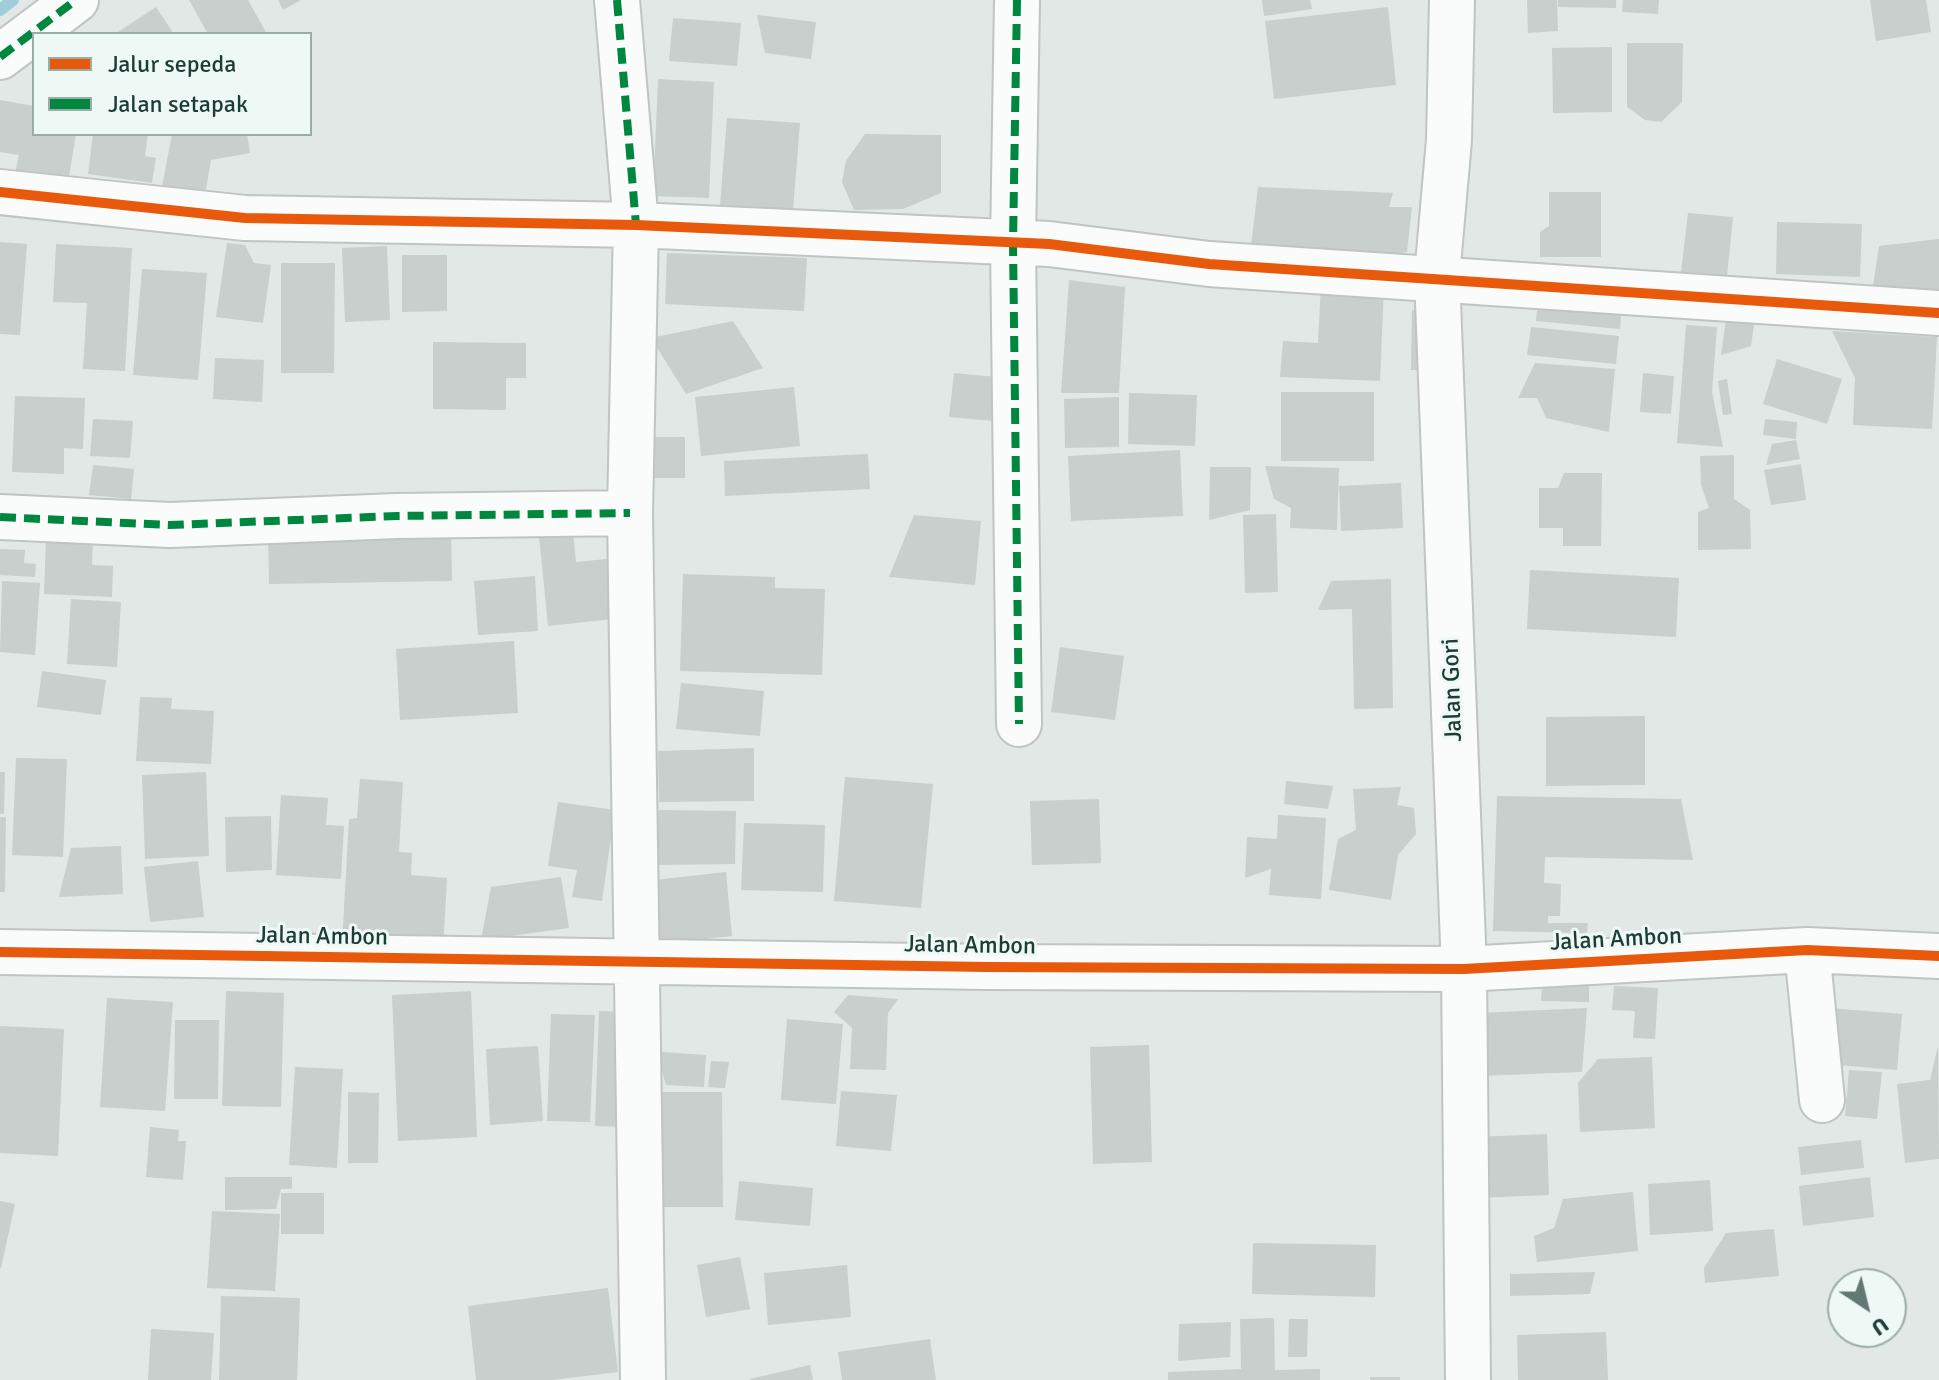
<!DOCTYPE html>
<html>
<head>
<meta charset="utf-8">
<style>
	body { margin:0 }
	#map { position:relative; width:1939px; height:1380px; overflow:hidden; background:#e1e8e5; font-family:Signika,sans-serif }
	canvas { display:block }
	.legend { position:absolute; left:32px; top:32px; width:280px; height:104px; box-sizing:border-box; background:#eef8f4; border:2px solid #9bada8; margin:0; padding:10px 14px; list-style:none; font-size:24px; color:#1e3c36 }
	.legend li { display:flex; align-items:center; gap:16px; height:40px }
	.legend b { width:40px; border:2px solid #9bada8 }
	.north { position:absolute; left:1827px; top:1268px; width:80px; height:80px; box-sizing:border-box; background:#eef8f4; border:2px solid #9bada8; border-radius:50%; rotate:145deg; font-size:22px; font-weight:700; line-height:32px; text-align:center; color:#1e3c36 }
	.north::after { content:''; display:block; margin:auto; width:28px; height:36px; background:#627873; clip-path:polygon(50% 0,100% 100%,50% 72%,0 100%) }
</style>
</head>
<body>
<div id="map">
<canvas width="1939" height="1380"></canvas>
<ul class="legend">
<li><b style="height:10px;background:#e8590c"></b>Jalur sepeda</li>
<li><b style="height:10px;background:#00873e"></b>Jalan setapak</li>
</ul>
<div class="north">U</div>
</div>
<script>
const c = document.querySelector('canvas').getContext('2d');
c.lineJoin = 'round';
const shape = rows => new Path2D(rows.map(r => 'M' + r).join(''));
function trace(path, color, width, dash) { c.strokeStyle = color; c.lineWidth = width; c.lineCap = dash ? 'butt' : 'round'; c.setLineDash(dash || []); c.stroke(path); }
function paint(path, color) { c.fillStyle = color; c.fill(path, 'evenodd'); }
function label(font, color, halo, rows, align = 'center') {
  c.font = font + ' Signika,sans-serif'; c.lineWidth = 6; c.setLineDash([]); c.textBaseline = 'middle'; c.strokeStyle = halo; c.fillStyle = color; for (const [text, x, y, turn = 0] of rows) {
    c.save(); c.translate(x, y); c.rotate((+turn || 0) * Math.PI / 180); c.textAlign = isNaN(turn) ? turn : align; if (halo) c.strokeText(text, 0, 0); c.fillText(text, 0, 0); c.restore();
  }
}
const stream = shape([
	[0,10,13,0]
]);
const building = shape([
	[189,0,248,0,267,34,208,34],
	[278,0,301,0,283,10],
	[1262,0,1310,0,1312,9,1264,16],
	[1527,0,1557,0,1558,31,1528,33],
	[1558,0,1616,0,1616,8,1558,7],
	[1623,0,1659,0,1658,14,1622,12],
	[1870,0,1926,0,1931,32,1876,41],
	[156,7,174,34,119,34,118,32],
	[1388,7,1396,85,1274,99,1265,21],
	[757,15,816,22,811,59,765,53],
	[673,18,741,23,737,66,669,61],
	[1627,43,1683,43,1682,102,1661,122,1645,120,1627,107],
	[1612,47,1612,112,1553,113,1552,48],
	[658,79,714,82,709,198,653,196],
	[0,100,34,106,34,134,76,134,68,182,15,173,19,155,0,152],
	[727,118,800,123,793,210,720,205],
	[93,134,148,134,145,156,156,158,152,183,88,174],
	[172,134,247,134,250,153,211,160,205,195,162,187],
	[865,134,941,135,941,193,903,209,854,210,842,182,846,161],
	[1258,187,1393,193,1389,207,1412,207,1407,252,1361,258,1251,247],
	[1549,192,1601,192,1601,257,1540,257,1540,232,1549,226],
	[1688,213,1733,217,1726,286,1680,281],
	[1777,222,1862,224,1860,277,1776,274],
	[1939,239,1939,291,1871,299,1879,246],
	[0,242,27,244,20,335,0,334],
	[227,243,245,245,254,263,271,265,263,323,216,317],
	[56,244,132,248,125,371,83,369,87,303,53,302],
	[387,246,390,320,345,322,342,248],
	[667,253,807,258,804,311,665,304],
	[402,255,447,255,447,311,402,312],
	[281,263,335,263,334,373,281,373],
	[142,269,207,273,198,380,133,375],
	[1069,280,1125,287,1119,393,1061,393],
	[1321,284,1384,287,1380,381,1280,377,1283,341,1318,343],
	[1538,299,1622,306,1620,329,1536,321],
	[1412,310,1429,310,1428,370,1411,370],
	[1727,313,1755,318,1751,346,1721,355],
	[733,321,763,368,686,394,651,338],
	[1686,325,1717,327,1712,392,1723,447,1677,443],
	[1531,327,1619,336,1616,364,1527,355],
	[1832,331,1937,337,1932,429,1853,425,1855,378],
	[433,342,526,343,526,378,506,378,506,410,433,409],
	[215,358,264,360,262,402,213,399],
	[1777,359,1842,379,1827,424,1763,404],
	[1535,363,1615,369,1609,432,1546,418,1537,398,1518,398],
	[954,373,997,377,993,421,949,417],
	[1643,373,1674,376,1671,414,1640,412],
	[1727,379,1732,414,1723,415,1718,381],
	[794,387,800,446,701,456,695,397],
	[1281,392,1374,392,1374,461,1281,461],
	[1129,393,1197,395,1195,446,1128,444],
	[15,396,85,398,83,449,64,448,64,474,12,472],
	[1119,397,1119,447,1065,448,1064,399],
	[93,419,133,421,130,458,90,456],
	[1765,419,1797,422,1796,439,1763,435],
	[651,437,685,437,685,478,650,478],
	[1796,440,1800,459,1766,465,1772,444],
	[1180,450,1183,516,1071,521,1068,456],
	[868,454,870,489,725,496,724,461],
	[1734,455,1734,499,1750,510,1751,549,1698,550,1698,512,1709,508,1701,485,1700,456],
	[1801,464,1806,500,1771,505,1764,470],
	[93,465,134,469,131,499,89,495],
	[1265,466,1339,468,1337,530,1290,528,1291,508,1274,499],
	[1210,467,1251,467,1250,510,1209,520],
	[1564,473,1602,473,1601,546,1563,546,1563,528,1539,528,1539,488,1558,488],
	[1401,483,1403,528,1341,531,1339,486],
	[1276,514,1278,592,1245,593,1243,515],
	[914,515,981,521,975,585,889,577],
	[572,522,576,562,616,558,622,618,548,626,538,525],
	[451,527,452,581,269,584,268,530],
	[46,538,93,540,92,565,113,566,112,597,44,594],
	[0,549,25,550,24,563,36,564,35,577,0,575],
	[1530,570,1679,578,1676,637,1527,629],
	[683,574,775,577,775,588,825,589,822,675,680,671],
	[535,576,538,631,478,635,474,581],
	[1391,579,1393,708,1354,709,1352,609,1318,610,1331,581],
	[2,581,40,583,35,655,0,652],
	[71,599,121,602,117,667,67,664],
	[514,641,518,713,400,720,396,649],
	[1060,647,1124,656,1115,720,1051,712],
	[42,671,106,680,101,715,37,707],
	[681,683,764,691,760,736,676,729],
	[140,697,172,698,171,709,214,711,211,764,136,761],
	[1645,716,1645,785,1546,786,1546,717],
	[754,748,754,801,659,802,658,751],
	[16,758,67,759,63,857,12,855],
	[0,772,5,772,4,814,0,814],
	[206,772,209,856,145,859,142,775],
	[845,777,933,784,921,908,834,901],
	[360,779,403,782,399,852,412,853,411,875,447,878,443,950,342,944,349,819,357,818],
	[1286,781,1333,786,1328,809,1284,804],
	[1401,787,1397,805,1414,808,1416,834,1398,855,1391,900,1329,890,1338,839,1356,830,1353,789],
	[281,795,328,798,326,825,344,826,341,879,276,875],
	[1497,796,1681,799,1693,860,1545,857,1544,883,1561,884,1560,916,1548,916,1548,923,1588,923,1587,933,1493,931],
	[1099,799,1101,863,1032,865,1030,801],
	[558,802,615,810,602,901,572,897,577,870,548,866],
	[656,810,736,811,735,864,656,865],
	[1278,815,1326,818,1321,899,1269,895,1271,869,1245,878,1247,837,1277,839],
	[271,816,272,870,226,872,225,817],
	[0,817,6,817,5,892,0,892],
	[744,823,825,825,823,892,741,890],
	[121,846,123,894,59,897,71,848],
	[198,861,204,917,150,922,144,867],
	[726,872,732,936,661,944,654,880],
	[561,877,569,928,481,940,491,887],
	[1542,984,1589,985,1589,1002,1541,1001],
	[1614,986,1658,988,1655,1039,1633,1038,1635,1011,1612,1010],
	[226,991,284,993,281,1107,222,1106],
	[471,991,477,1137,398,1141,392,995],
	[848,995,898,999,888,1013,886,1070,850,1069,852,1028,834,1012],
	[107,998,173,1002,165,1111,100,1107],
	[1587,1008,1582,1072,1478,1076,1479,1013],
	[1829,1008,1902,1014,1897,1070,1825,1064],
	[599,1011,632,1012,627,1127,595,1126],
	[551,1014,595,1015,590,1122,547,1121],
	[787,1019,843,1024,836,1104,781,1100],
	[175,1020,219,1020,218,1099,174,1099],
	[0,1026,64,1029,58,1156,0,1153],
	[1149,1045,1152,1162,1093,1164,1090,1047],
	[538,1046,543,1121,490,1125,486,1049],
	[1938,1046,1939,1159,1905,1163,1897,1084,1930,1080],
	[662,1052,706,1055,704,1087,666,1085,661,1068],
	[1652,1057,1655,1128,1580,1132,1578,1083,1598,1059],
	[711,1061,729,1062,725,1088,708,1087],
	[295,1067,343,1069,337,1168,289,1165],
	[1849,1070,1882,1072,1877,1119,1845,1116],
	[841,1091,897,1095,891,1151,836,1146],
	[348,1092,379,1093,378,1163,348,1163],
	[657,1092,722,1092,723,1207,658,1207],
	[150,1127,179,1130,178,1141,186,1141,183,1180,146,1177],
	[1547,1134,1549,1195,1475,1198,1474,1137],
	[1861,1140,1864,1168,1801,1175,1798,1147],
	[225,1177,292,1177,292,1189,281,1189,276,1209,225,1210],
	[1870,1177,1874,1217,1803,1226,1799,1186],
	[1710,1180,1713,1231,1650,1235,1648,1184],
	[739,1181,813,1188,810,1226,735,1220],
	[1633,1192,1638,1251,1537,1262,1534,1236,1554,1228,1563,1199],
	[281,1193,324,1193,324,1234,281,1234],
	[0,1201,15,1204,1,1268,0,1268],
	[212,1211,280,1214,275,1291,207,1288],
	[1774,1229,1779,1276,1705,1283,1704,1268,1726,1233],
	[1253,1243,1376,1245,1375,1297,1252,1294],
	[740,1257,750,1309,706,1317,697,1265],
	[847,1265,851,1317,768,1325,764,1273],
	[1595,1272,1590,1294,1510,1296,1510,1274],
	[608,1288,618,1372,553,1380,476,1380,468,1306],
	[221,1296,300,1298,297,1380,219,1380],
	[1274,1318,1275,1370,1320,1369,1320,1380,1168,1380,1168,1372,1241,1369,1240,1319],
	[1289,1319,1308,1319,1307,1357,1288,1357],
	[1231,1322,1230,1357,1178,1361,1179,1324],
	[151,1329,214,1333,211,1380,148,1380],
	[1606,1332,1608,1380,1518,1380,1517,1335],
	[930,1339,936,1380,842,1380,838,1352],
	[810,1365,813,1380,750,1380,750,1379],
	[1370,1377,1400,1377,1400,1380,1370,1380]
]);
const minor = shape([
	[617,0,636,225,630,513,643,1380],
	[1017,0,1013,243,1019,724],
	[1452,0,1449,140,1437,276,1464,969,1468,1380],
	[0,57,76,0],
	[0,192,245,218,636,225,1049,244,1209,264,1939,313],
	[0,517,170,525,397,516,630,513],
	[1807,950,1822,1100],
	[0,952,987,967,1464,969,1807,950,1939,956]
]);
const quiet = shape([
	[617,0,636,225],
	[1017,0,1013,243,1019,724],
	[0,57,76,0],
	[0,517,170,525,397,516,630,513]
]);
const cycleway = shape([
	[0,192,245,218,636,225,1049,244,1209,264,1939,313],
	[0,952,987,967,1464,969,1807,950,1939,956]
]);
const streetNames = [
	["Jalan Gori",1453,690,-92],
	["Jalan Ambon",322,937,1],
	["Jalan Ambon",1616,940,-3],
	["Jalan Ambon",970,946,1]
];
trace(stream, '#9dceda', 12);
paint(building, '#c8cfcc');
trace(minor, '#bec5c2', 48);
trace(minor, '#fafcfb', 44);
trace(quiet, '#00873e', 8, [16, 8]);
trace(cycleway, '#e8590c', 10);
label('24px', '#1e3c36', '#eef8f4', streetNames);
</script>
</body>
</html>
